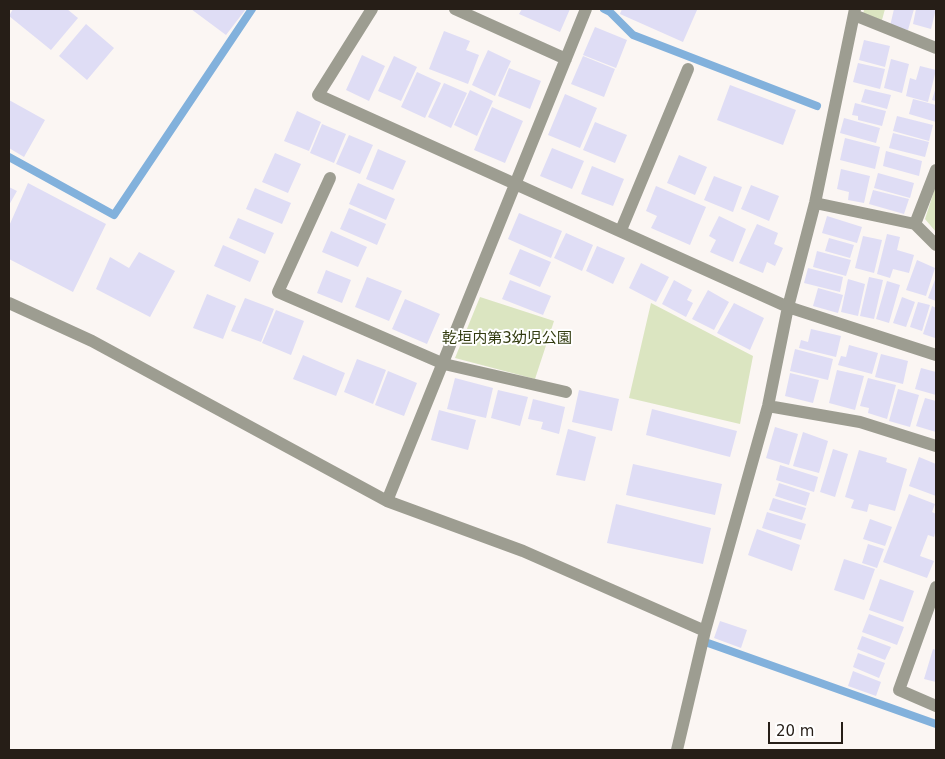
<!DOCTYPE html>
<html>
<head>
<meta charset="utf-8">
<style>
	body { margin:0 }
	#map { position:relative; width:945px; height:759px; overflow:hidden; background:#fbf6f3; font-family:"DejaVu Sans",sans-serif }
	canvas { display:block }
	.frame { position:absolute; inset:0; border:10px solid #261e17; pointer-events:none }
	.scale { position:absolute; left:768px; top:722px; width:75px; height:22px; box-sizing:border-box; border:2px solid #261e17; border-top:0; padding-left:6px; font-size:15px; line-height:18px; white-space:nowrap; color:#261e17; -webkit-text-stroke:4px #fff; paint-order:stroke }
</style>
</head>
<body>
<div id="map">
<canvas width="945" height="759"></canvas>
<div class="frame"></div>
<div class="scale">20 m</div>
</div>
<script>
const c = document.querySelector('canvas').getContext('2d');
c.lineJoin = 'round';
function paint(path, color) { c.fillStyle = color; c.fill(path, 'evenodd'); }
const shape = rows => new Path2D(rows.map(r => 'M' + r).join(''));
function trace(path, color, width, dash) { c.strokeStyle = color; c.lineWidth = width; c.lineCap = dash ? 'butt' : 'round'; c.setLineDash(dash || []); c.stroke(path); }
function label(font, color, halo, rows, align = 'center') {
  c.font = font + ' "DejaVu Sans","Noto Sans JP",sans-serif'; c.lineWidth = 4; c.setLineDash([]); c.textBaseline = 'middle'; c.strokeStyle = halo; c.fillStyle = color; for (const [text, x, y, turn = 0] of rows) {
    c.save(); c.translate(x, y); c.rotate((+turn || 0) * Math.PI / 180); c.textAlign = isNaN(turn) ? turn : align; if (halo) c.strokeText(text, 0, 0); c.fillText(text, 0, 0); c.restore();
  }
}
const green = shape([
	[864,9,885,9,882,20,863,16],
	[936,185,936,232,925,219],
	[480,297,554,321,535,379,455,358],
	[651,303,753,356,740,424,629,398]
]);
const stream = shape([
	[604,9,610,12,633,35,817,106],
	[9,157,114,215,252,9],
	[708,643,936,724]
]);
const building = shape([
	[13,9,67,9,78,18,51,50,9,16],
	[191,9,246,9,226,35],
	[522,9,570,9,560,32,519,14],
	[622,9,695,9,697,10,683,42,620,14],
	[894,9,914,9,908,30,890,26],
	[916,9,936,9,931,29,913,24],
	[86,24,114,48,87,80,59,56],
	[595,27,627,40,616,68,583,55],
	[444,31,470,41,466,50,479,55,468,84,429,69],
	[864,40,890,46,885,67,859,60],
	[488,50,511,61,495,96,472,85],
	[362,55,385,66,369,101,346,90],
	[394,56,417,67,401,101,378,91],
	[583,56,615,69,604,97,571,84],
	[891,59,909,64,902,93,884,88],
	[858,63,885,69,880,89,853,82],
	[920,66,936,70,928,102,906,96,910,78,916,80],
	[509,68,541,81,530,109,498,96],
	[417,72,441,83,425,118,401,107],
	[444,83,467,93,451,128,428,117],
	[730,85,796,110,783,145,717,120],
	[936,87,936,101,932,100],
	[865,89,891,95,887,109,861,102],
	[470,90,493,101,477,136,454,125],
	[565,94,597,108,580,148,548,135],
	[913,99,936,105,936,122,909,114],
	[9,100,45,120,24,157,9,148],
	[855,103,886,111,882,126,858,120,858,116,852,115],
	[492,107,523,121,505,163,474,150],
	[297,111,321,122,309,151,284,141],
	[897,116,933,125,929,141,893,131],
	[844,118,880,128,876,143,840,133],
	[595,122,627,135,615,163,583,150],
	[322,124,346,134,334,163,310,153],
	[893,133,929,142,925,157,889,148],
	[349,135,373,145,360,174,336,164],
	[845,138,880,147,875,169,840,160],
	[552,148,584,161,572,189,540,176],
	[378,149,406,161,393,190,366,179],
	[886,151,922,161,919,176,883,166],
	[275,153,301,164,288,193,262,182],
	[679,155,707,167,695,195,667,183],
	[592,166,624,179,613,206,581,194],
	[841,169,870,176,864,203,848,200,849,192,837,189],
	[878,173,914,183,910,198,874,188],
	[714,176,742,187,733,212,704,200],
	[28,183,106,224,73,292,9,259,9,226],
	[358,183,395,199,386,220,349,204],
	[751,185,779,196,769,221,741,209],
	[656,186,706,207,690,245,651,228,657,216,646,211],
	[9,187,17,191,9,205],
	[255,188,291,203,282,224,246,209],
	[873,190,909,199,904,214,869,204],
	[349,208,386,224,377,245,340,229],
	[519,213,562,231,551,258,508,239],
	[719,216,746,229,733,262,710,252,716,240,709,236],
	[827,216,862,227,857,243,822,233],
	[238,218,274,233,265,254,229,238],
	[757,224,778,233,774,244,783,248,775,266,767,262,763,273,739,263],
	[331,231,367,247,358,267,322,252],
	[566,233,593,245,582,271,554,258],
	[887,234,900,237,897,250,914,255,909,273,893,269,890,278,877,274],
	[863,236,882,240,874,273,855,268],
	[829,238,854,245,850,258,825,251],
	[223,245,259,261,250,282,214,266],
	[597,246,625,258,613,284,586,271],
	[520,249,551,262,540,287,509,274],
	[817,251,851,260,846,276,813,267],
	[139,252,175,271,150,317,96,289,110,257,129,268],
	[917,260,935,268,926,296,906,290],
	[641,263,669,277,656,302,629,288],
	[808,268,843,277,840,292,804,283],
	[326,270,351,280,342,303,317,293],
	[367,277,402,291,389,321,355,307],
	[869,277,883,280,874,319,860,316],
	[936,277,936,301,928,298],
	[848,279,865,284,858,316,841,312],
	[510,280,551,296,543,315,502,299],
	[674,280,692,290,687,300,693,303,686,317,662,304],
	[887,281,900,285,889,323,876,319],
	[818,288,843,295,838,313,813,306],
	[708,290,729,302,714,330,692,319],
	[207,294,236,306,223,339,193,328],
	[902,297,915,302,906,327,893,323],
	[245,298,274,309,261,342,231,331],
	[405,299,440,314,427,344,392,329],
	[918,302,930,305,922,331,910,327],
	[734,303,764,318,750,350,717,333],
	[932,306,936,308,935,338,923,334],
	[276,310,304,321,291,355,262,343],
	[811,329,841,336,836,357,799,348,801,340,808,342],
	[849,345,878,353,872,374,838,365,841,356,846,357],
	[795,349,833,359,828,380,790,371],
	[881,354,908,361,903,384,875,377],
	[303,355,345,373,336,396,293,379],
	[357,359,386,370,373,404,344,392],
	[921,368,936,372,936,395,915,389],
	[837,370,864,376,855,410,829,403],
	[388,371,417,383,404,416,375,405],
	[790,373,819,380,813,403,785,396],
	[455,378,493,388,486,418,447,409],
	[868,378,896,385,887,419,868,413,869,408,860,406],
	[898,389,919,395,910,427,889,421],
	[498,390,528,397,520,426,491,418],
	[579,390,619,399,612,431,572,422],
	[925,398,936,401,936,432,916,426],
	[533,399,565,407,559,434,541,429,543,422,528,419],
	[652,409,737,431,730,457,646,435],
	[439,410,476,420,468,450,431,440],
	[775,427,798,434,789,465,766,458],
	[568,429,596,437,585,481,556,475],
	[803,432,828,441,819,473,793,466],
	[833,449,848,454,835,497,820,492],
	[859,450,887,458,886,462,907,469,895,511,869,504,867,512,851,508,854,500,845,497],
	[919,457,936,464,936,496,909,486],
	[633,464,722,484,715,515,626,495],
	[780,465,818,477,814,492,776,480],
	[779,483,810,493,806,506,775,496],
	[909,494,935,504,932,512,936,514,936,529,934,537,928,535,920,556,934,561,927,578,883,562],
	[773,498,806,508,802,520,769,510],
	[616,504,711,528,703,564,607,543],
	[767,512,806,524,801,540,762,528],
	[870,519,892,527,885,546,863,539],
	[757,529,800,545,792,571,748,555],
	[868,544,884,549,877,568,862,563],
	[844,559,875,569,864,600,834,590],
	[880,579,914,591,903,622,869,610],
	[869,614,904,627,897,645,862,632],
	[720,621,747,630,741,648,714,638],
	[862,636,891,647,885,660,857,649],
	[933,649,936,650,936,682,924,679],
	[858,653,885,663,879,678,853,667],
	[853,671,881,682,876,696,848,686]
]);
const minor = shape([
	[372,9,318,95,788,307,936,355],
	[455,9,566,59],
	[854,15,936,48],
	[330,178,278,292,444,364,566,392],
	[815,203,915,224,936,245],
	[915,224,936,170],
	[621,230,688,69],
	[9,303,92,341,387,501,523,551,705,631],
	[768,406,860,422,936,446],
	[387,501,586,9],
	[936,587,899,690,936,706],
	[677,750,705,631,768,406,788,307,815,203,855,9]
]);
const parkNames = [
	["乾垣内第3幼児公園",507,339]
];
paint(green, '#dbe5c1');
trace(stream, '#82b1dc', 8);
paint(building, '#dfddf5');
trace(minor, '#9d9d91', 12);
label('15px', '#323b0f', '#fff', parkNames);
</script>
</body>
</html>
